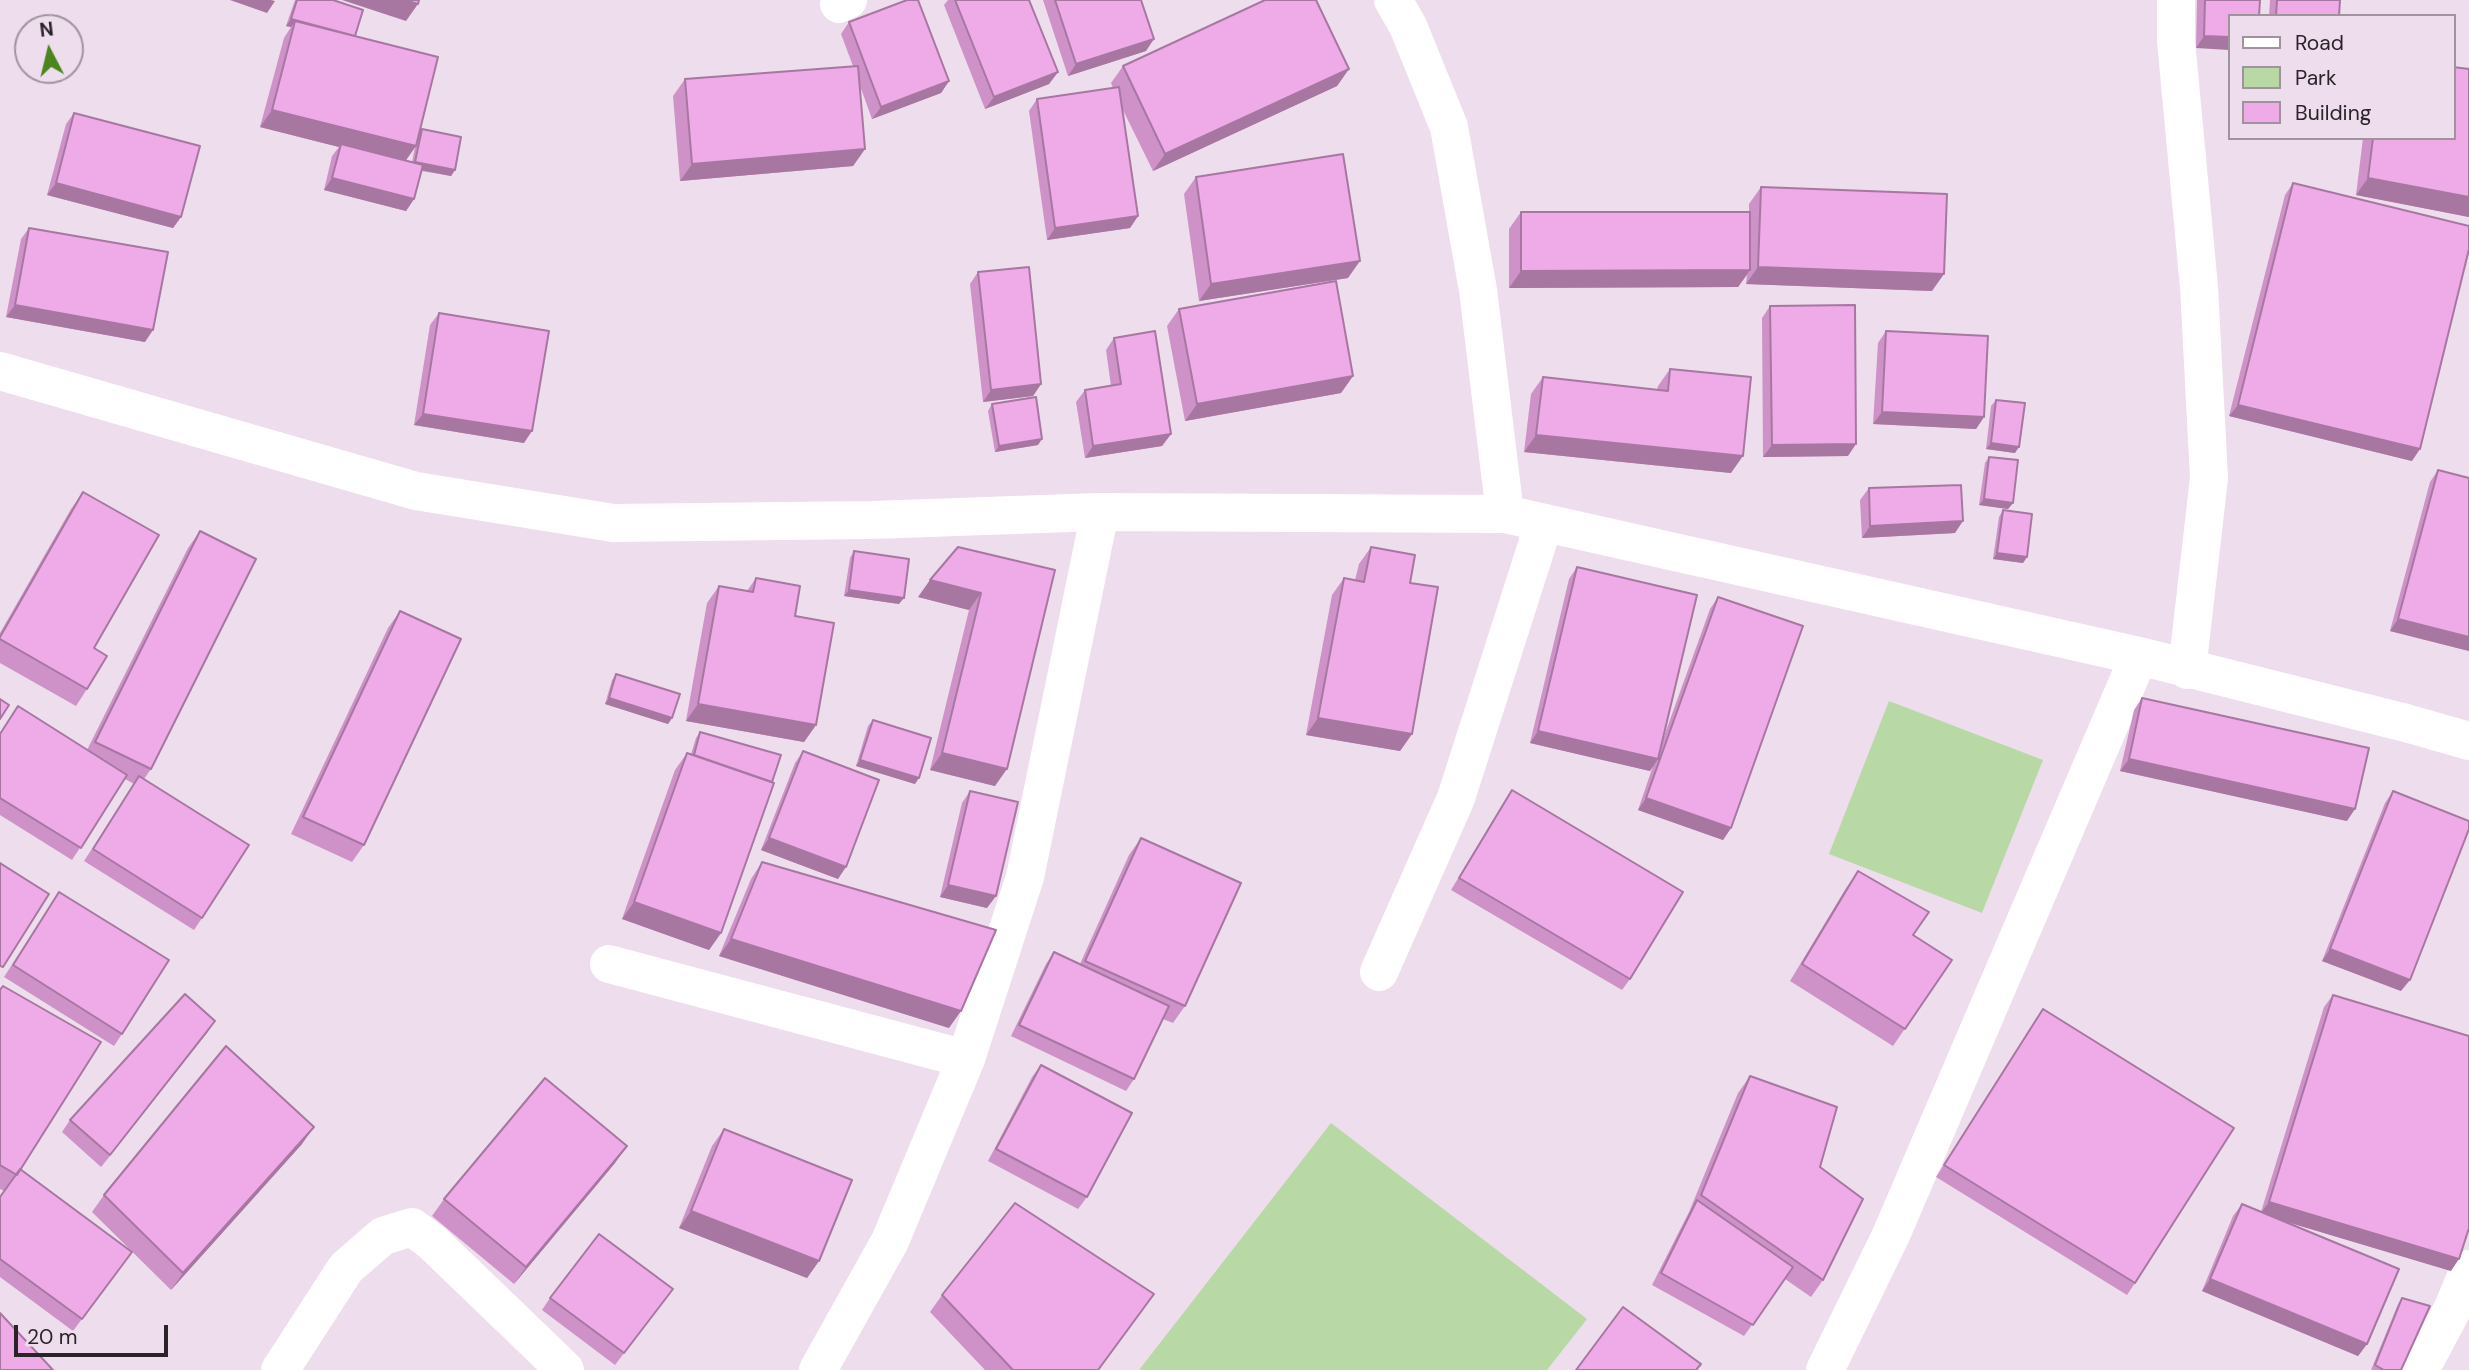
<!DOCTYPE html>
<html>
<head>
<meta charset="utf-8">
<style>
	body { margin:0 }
	#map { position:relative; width:2469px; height:1370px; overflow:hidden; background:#eeddec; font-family:"DM Sans",sans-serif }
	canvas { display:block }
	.legend { position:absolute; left:2228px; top:14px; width:228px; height:126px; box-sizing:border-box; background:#eeddec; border:2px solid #a0939e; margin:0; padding:9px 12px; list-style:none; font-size:21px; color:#2a242a }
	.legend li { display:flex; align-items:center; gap:14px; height:35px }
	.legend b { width:35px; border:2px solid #a0939e }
	.north { position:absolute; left:14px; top:14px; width:70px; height:70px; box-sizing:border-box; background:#eeddec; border:2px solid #a0939e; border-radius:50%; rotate:353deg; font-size:19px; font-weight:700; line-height:28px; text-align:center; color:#2a242a }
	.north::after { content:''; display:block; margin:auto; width:24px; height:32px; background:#4c841e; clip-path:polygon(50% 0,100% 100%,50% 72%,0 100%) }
	.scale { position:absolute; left:14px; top:1325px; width:154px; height:32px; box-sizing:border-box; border:4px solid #2a242a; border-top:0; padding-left:9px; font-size:21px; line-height:24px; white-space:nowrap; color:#2a242a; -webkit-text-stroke:5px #eeddec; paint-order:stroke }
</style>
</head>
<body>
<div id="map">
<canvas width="2469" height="1370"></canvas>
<ul class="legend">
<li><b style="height:9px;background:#fff"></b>Road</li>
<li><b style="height:19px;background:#b8d9a5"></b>Park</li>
<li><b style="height:19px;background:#efaae8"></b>Building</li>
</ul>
<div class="north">N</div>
<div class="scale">20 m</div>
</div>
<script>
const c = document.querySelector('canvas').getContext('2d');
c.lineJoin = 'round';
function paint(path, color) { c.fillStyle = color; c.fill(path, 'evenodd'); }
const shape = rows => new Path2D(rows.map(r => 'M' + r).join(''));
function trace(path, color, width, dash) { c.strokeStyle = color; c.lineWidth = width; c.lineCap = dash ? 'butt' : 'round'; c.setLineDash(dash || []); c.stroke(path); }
const green = shape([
	[1889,701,2043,760,1982,913,1829,854],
	[1331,1123,1587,1319,1547,1370,1139,1370]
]);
const minor = shape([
	[1393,0,1408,26,1449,127,1478,290,1505,514],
	[2176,0,2176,41,2199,287,2209,478,2187,670],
	[839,4,848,0],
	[0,371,416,491,613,523,871,520,1100,512,1505,514,2139,656,2406,723,2469,741],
	[609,964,966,1059],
	[1379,972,1456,798,1544,523],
	[280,1370,346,1268,383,1236,412,1227,432,1242,565,1370],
	[818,1370,890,1241,966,1059,1025,877,1100,512],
	[1825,1370,1891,1235,2139,656],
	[2420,1370,2453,1308,2469,1269]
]);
const wall = shape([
	[295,0,333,0,355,36,419,133,422,129,455,170,451,176,421,171,414,199,406,211,324,190,332,156,339,147,260,127,284,38,291,27,286,26],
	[415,147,412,162,406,160],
	[948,0,1029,0,1058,72,1049,84,985,109,944,5],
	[1043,0,1141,0,1146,51,1068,76],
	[2197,0,2260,0,2196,48],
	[2270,0,2340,0,2339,16,2269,16],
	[849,22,949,81,941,93,872,119,859,83,865,149,853,166,680,181,673,96,685,79,853,66,841,34],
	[1123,66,1349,69,1337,86,1153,171,1122,108,1138,216,1130,228,1047,240,1029,111,1037,99,1113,88,1111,83],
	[2469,69,2469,217,2356,195,2363,138,2453,138],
	[74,113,181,217,173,228,47,195,66,124],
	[1196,177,1348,278,1199,301,1184,194],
	[2293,183,2412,461,2229,416,2285,195],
	[1761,187,1932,291,1746,284,1747,275,1738,287,1509,288,1509,229,1521,212,1749,212,1749,204],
	[29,228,145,342,6,317,21,239],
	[978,272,1041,384,1033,396,983,402,970,284],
	[1770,306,1848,456,1763,457,1762,318],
	[1179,309,1353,376,1341,393,1185,421,1167,326],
	[439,313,524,443,414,425,430,325],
	[1886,331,1984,417,1976,429,1873,424,1878,343],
	[1114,338,1171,434,1162,446,1085,458,1076,402,1085,390,1111,386,1106,350],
	[1670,369,1731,473,1524,452,1531,394,1543,377,1657,390,1658,386],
	[1996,400,2015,453,1986,449,1991,406],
	[992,404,1038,445,995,452,988,411],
	[1989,457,2013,503,2008,509,1979,505,1985,463],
	[2438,470,2469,651,2390,631,2430,482],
	[1869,488,1955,533,1862,538,1860,500],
	[83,492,94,648,87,689,76,706,0,663,0,633,71,509],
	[2003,510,2027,557,2023,563,1993,559,1999,517],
	[200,531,151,769,144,779,202,918,194,930,84,861,134,784,125,779,72,860,0,815,0,733,18,706,87,750,188,548],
	[1371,547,1410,583,1412,734,1400,751,1306,735,1332,595,1344,578,1355,580,1359,564],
	[854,551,899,604,844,596,850,558],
	[1577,567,1663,739,1710,609,1718,597,1731,828,1723,840,1638,810,1653,766,1650,771,1530,743,1569,579],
	[1055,570,995,786,930,770,969,610,918,597],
	[756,578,795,616,816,725,804,742,686,721,707,603,719,586,747,591],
	[400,611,364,845,352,862,291,834,388,628],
	[616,674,672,718,668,724,605,704,612,680],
	[2142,698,2347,821,2120,771,2134,710],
	[873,720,915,784,856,766,868,726],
	[700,732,721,933,709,950,622,919,675,770,687,753,691,754,696,738],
	[803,751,838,879,761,850,795,763],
	[1512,790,1630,979,1622,990,1451,890,1504,802],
	[970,791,987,908,940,897,962,803],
	[2393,791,2401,991,2322,961,2385,803],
	[1141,838,1185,1006,1173,1023,1163,1019,1134,1079,1126,1091,1011,1036,1046,964,1054,952,1080,964,1129,855],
	[762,862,949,1028,719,956,751,879],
	[1858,871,1913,935,1952,960,1893,1046,1790,981,1846,888],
	[59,892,122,1034,114,1046,4,977],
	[0,990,17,1174,132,1252,73,1331,0,1277,0,1197,4,1191,0,1189],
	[2333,995,2451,1271,2281,1220,2367,1344,2358,1356,2202,1291,2233,1216,2242,1204,2261,1212,2324,1007],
	[2043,1009,2135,1283,2127,1295,1936,1177],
	[215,1021,101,1167,62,1132,70,1120],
	[1041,1065,1087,1197,1078,1209,988,1161,1032,1077],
	[1750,1076,1820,1167,1823,1280,1811,1297,1785,1279,1744,1336,1652,1285,1689,1212,1738,1093],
	[724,1129,819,1261,807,1278,679,1228,712,1146],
	[302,1144,171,1290,92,1212,104,1195],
	[615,1163,514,1284,432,1216,444,1199],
	[673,1289,615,1365,542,1310,550,1298],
	[1154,1294,1098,1370,985,1370,930,1312,942,1295],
	[2402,1298,2401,1370,2371,1370,2398,1304]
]);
const shadedWall = shape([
	[230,0,271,0,275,1,267,13],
	[342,0,405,0,418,4,406,21],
	[291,19,295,21,291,27,286,26],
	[2204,36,2229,37,2229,50,2196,48],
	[1154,39,1146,51,1068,76,1076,64],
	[1349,69,1337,86,1153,171,1165,154],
	[1058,72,1049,84,985,109,994,97],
	[949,81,941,93,872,119,881,107],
	[272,110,416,146,404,163,341,144,339,147,260,127],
	[865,149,853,166,680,181,692,164],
	[415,162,455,170,451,176,411,168],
	[332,178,414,199,406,211,324,190],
	[2368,178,2469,197,2469,217,2356,195],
	[56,183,181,217,173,228,47,195],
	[1138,216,1130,228,1047,240,1055,228],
	[1360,261,1348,278,1199,301,1211,284],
	[1758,267,1944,274,1932,291,1746,284],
	[1750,270,1738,287,1509,288,1521,271],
	[15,305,153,330,145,342,6,317],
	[1353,376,1341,393,1185,421,1197,404],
	[1041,384,1033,396,983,402,991,390],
	[2238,405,2420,449,2412,461,2229,416],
	[1882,412,1984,417,1976,429,1873,424],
	[423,414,532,431,524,443,414,425],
	[1171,434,1162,446,1085,458,1093,446],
	[1536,435,1743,456,1731,473,1524,452],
	[1042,439,1038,445,995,452,999,446],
	[1991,443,2019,447,2015,453,1986,449],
	[1856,444,1848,456,1763,457,1772,445],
	[1984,499,2013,503,2008,509,1979,505],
	[1963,521,1955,533,1862,538,1870,526],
	[1997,553,2027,557,2023,563,1993,559],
	[930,580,981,593,969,610,918,597],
	[849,590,904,598,899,604,844,596],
	[2398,619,2469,637,2469,651,2390,631],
	[609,698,672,718,668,724,605,704],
	[698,704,816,725,804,742,686,721],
	[1318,718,1412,734,1400,751,1306,735],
	[1538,731,1658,759,1650,771,1530,743],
	[942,753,1007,769,995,786,930,770],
	[2129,759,2355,809,2347,821,2120,771],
	[860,760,919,778,915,784,856,766],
	[1646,798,1731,828,1723,840,1638,810],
	[769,838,846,867,838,879,761,850],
	[948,885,996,896,987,908,940,897],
	[634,902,721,933,709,950,622,919],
	[731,939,961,1011,949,1028,719,956],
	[2330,949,2410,980,2401,991,2322,961],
	[215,1021,207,1033,101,1167,110,1155],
	[314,1127,302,1144,171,1290,183,1273],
	[627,1146,615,1163,514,1284,526,1267],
	[2269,1202,2459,1259,2451,1271,2260,1214],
	[691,1211,819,1261,807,1278,679,1228],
	[2210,1279,2367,1344,2358,1356,2202,1291]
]);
const building = shape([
	[297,0,333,0,363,10,355,36,291,19,297,0],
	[405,0,419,0,418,4,405,0],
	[907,0,918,0,949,81,881,107,849,22,907,0],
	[955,0,1029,0,1058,72,994,97,955,0],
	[1055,0,1141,0,1154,39,1076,64,1055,0],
	[1265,0,1316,0,1349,69,1165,154,1123,66,1265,0],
	[2205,0,2260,0,2259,16,2229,16,2229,37,2204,36,2205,0],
	[2277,0,2340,0,2339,16,2276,16,2277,0],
	[295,21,438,57,416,146,272,110,295,21],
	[858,66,865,149,692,164,685,79,858,66],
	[2453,67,2469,69,2469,197,2368,178,2373,138,2453,138,2453,67],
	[1119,87,1138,216,1055,228,1037,99,1119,87],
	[74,113,200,146,181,217,56,183,74,113],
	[422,129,461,137,455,170,415,162,422,129],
	[341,144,423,165,414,199,332,178,341,144],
	[1343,154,1360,261,1211,284,1196,177,1343,154],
	[2293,183,2469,226,2469,249,2420,449,2238,405,2293,183],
	[1761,187,1947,194,1944,274,1758,267,1761,187],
	[1521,212,1750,212,1750,270,1521,271,1521,212],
	[29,228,168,252,153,330,15,305,29,228],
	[1029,267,1041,384,991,390,978,272,1029,267],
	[1336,281,1353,376,1197,404,1179,309,1336,281],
	[1855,305,1856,444,1772,445,1770,306,1855,305],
	[439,313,549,331,532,431,423,414,439,313],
	[1155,331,1171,434,1093,446,1085,390,1121,384,1114,338,1155,331],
	[1886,331,1988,336,1984,417,1882,412,1886,331],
	[1670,369,1751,377,1743,456,1536,435,1543,377,1668,391,1670,369],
	[1036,397,1042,439,999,446,992,404,1036,397],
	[1996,400,2025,403,2019,447,1991,443,1996,400],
	[1989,457,2018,460,2013,503,1984,499,1989,457],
	[2438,470,2469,478,2469,637,2398,619,2438,470],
	[1961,485,1963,521,1870,526,1869,488,1961,485],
	[83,492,159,535,94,648,107,656,87,689,0,639,0,637,83,492],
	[2003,510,2032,514,2027,557,1997,553,2003,510],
	[200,531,256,559,151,769,95,742,200,531],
	[958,547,1055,570,1007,769,942,753,981,593,930,580,958,547],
	[1371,547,1415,555,1410,583,1438,587,1412,734,1318,718,1344,578,1364,582,1371,547],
	[854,551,909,559,904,598,849,590,854,551],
	[1577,567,1697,595,1658,759,1538,731,1577,567],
	[756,578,800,586,795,616,834,623,816,725,698,704,719,586,753,592,756,578],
	[1718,597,1803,626,1731,828,1646,798,1718,597],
	[400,611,461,639,364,845,303,817,400,611],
	[616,674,680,694,672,718,609,698,616,674],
	[2142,698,2369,748,2355,809,2129,759,2142,698],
	[0,699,9,705,0,719,0,699],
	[18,706,127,775,81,848,0,798,0,734,18,706],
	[873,720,931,738,919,778,860,760,873,720],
	[700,732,781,755,772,782,694,755,700,732],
	[803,751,879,780,846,867,769,838,803,751],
	[687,753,774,783,721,933,634,902,687,753],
	[139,776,249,845,202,918,93,849,139,776],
	[1512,790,1683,892,1630,979,1459,878,1512,790],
	[970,791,1018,802,996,896,948,885,970,791],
	[2393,791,2469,821,2469,829,2410,980,2330,949,2393,791],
	[1141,838,1241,883,1185,1006,1085,961,1141,838],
	[762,862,996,930,961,1011,731,939,762,862],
	[0,863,49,894,3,967,0,966,0,863],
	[1858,871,1929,912,1913,935,1952,960,1905,1029,1802,964,1858,871],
	[59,892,169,960,122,1034,13,965,59,892],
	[1054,952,1169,1006,1134,1079,1019,1025,1054,952],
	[3,986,101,1042,17,1175,0,1165,0,990,3,986],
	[185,994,215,1021,110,1155,70,1120,185,994],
	[2333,995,2469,1036,2469,1228,2459,1259,2269,1202,2333,995],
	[2043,1009,2234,1128,2135,1283,1944,1165,2043,1009],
	[226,1046,314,1127,183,1273,104,1195,226,1046],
	[1041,1065,1132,1113,1087,1197,996,1149,1041,1065],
	[1750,1076,1837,1107,1820,1167,1863,1199,1823,1280,1701,1195,1750,1076],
	[545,1078,627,1146,526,1267,444,1199,545,1078],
	[724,1129,852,1180,819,1261,691,1211,724,1129],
	[20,1169,132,1252,82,1319,0,1259,0,1197,20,1169],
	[1697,1200,1793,1267,1753,1325,1661,1273,1697,1200],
	[1015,1203,1154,1294,1098,1370,1013,1370,942,1295,1015,1203],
	[2242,1204,2399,1269,2367,1344,2210,1279,2242,1204],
	[599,1234,673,1289,624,1353,550,1298,599,1234],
	[2402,1298,2430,1306,2401,1370,2384,1370,2375,1365,2402,1298],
	[1623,1307,1701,1364,1696,1370,1576,1370,1623,1307],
	[0,1313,53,1370,0,1370,0,1313]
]);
paint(green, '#b8d9a5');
trace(minor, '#fff', 38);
paint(wall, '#ce92c8');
paint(shadedWall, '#a777a2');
paint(building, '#efaae8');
trace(building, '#a777a2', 2);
</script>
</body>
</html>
